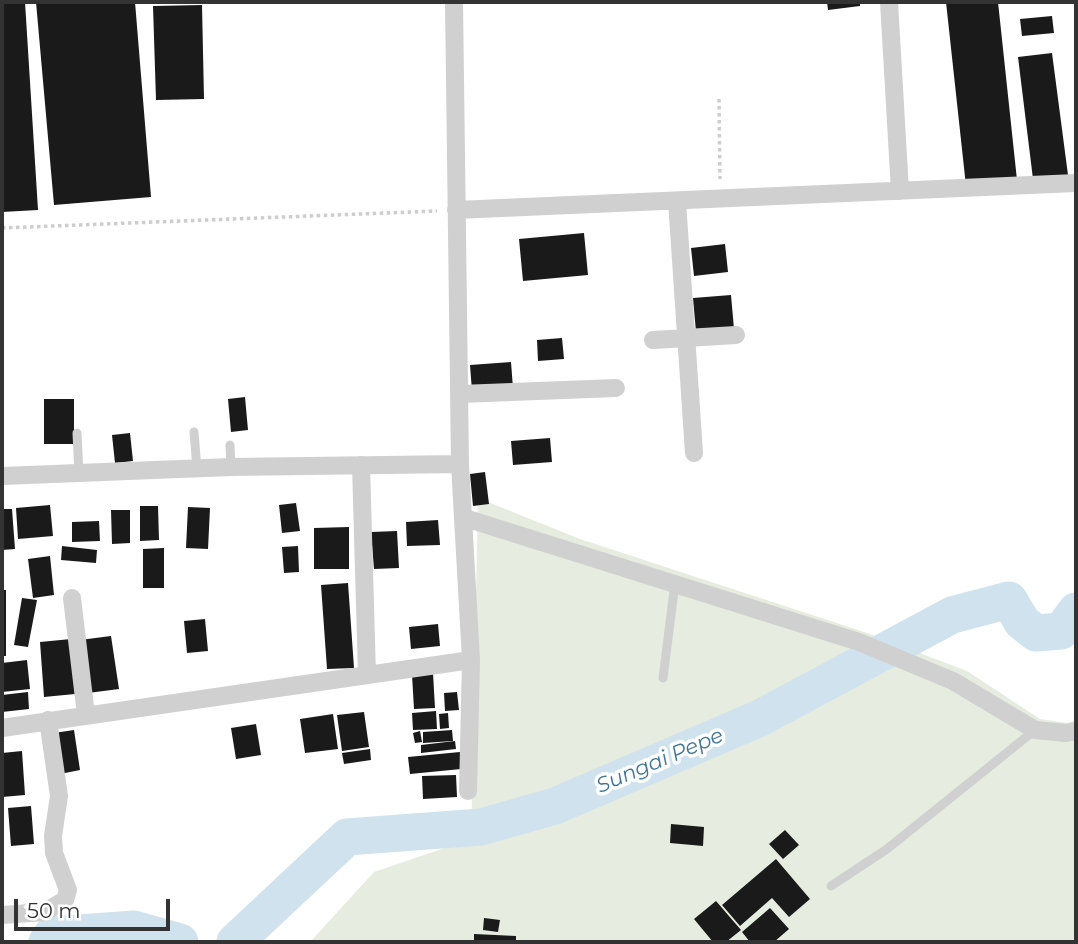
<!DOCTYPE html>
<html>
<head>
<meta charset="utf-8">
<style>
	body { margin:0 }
	#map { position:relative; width:1078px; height:944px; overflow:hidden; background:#fff; font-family:Montserrat,sans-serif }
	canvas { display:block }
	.frame { position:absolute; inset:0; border:4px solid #333; pointer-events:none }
	.scale { position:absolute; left:14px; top:899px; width:156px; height:32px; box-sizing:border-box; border:4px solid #333; border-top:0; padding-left:9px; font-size:21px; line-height:24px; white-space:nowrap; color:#333; -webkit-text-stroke:5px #fff; paint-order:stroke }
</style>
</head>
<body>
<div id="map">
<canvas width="1078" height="944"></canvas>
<div class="frame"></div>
<div class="scale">50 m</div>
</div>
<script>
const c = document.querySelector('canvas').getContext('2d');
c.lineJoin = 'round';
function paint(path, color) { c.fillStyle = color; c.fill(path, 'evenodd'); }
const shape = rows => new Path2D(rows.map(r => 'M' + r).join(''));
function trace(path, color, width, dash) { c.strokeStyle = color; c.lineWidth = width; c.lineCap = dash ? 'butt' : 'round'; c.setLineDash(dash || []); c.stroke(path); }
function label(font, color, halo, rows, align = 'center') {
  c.font = font + ' Montserrat,sans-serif'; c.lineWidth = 7; c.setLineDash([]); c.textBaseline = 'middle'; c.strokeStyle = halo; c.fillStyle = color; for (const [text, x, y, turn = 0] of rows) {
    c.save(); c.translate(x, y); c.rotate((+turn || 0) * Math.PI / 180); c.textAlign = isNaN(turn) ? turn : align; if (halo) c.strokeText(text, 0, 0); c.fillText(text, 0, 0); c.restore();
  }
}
const green = shape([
	[478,498,580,539,864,632,967,671,1040,719,1068,723,1076,720,1076,942,310,942,374,872,471,839]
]);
const river = shape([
	[47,942,52,935,134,929,180,942],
	[235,942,347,837,481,827,555,806,760,718,952,615,1009,600,1022,622,1036,633,1061,631,1076,611]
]);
const building = shape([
	[2,2,25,2,38,210,2,212],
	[36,2,135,2,151,197,54,205],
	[827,2,860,2,860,6,828,10],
	[946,2,998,2,1017,180,966,186],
	[202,5,204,99,156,100,153,6],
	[1052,16,1054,33,1022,36,1020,19],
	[1052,53,1068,175,1033,179,1018,57],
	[584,233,588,275,523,281,519,239],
	[725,244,728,272,694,276,691,248],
	[731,295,734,329,696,332,693,298],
	[562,338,564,359,538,361,537,340],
	[511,362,513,388,472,391,470,365],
	[245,397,248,430,231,432,228,399],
	[44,399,74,399,74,444,44,444],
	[130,433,133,461,115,463,112,435],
	[550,438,552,462,513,465,511,441],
	[485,472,489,504,473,506,470,474],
	[296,503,300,531,282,533,279,505],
	[50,505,53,536,18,539,16,508],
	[140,506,158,506,159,540,140,541],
	[188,507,210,508,208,549,186,548],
	[2,509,12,509,15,549,2,550],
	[111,510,130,510,130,543,112,544],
	[438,520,440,545,407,546,406,522],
	[99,521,100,541,72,542,72,522],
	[349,527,349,569,314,569,314,528],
	[397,531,399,568,374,569,371,532],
	[62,546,97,550,96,563,61,560],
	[298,546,299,572,284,573,282,547],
	[164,548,164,588,143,588,143,549],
	[50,556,54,595,33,598,28,559],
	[348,583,354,668,327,669,321,585],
	[2,590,6,590,6,656,2,656],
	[22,598,37,600,28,647,14,645],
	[205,619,208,651,187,653,184,621],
	[438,624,440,646,411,649,409,627],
	[111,636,119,689,88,693,80,640],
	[71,639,75,694,44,697,40,642],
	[27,660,30,689,2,692,2,663],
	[433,673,435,708,414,709,412,675],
	[28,692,29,709,2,712,2,695],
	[457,692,459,710,445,711,444,693],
	[436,711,437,729,413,730,412,713],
	[364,712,369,747,342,751,337,715],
	[448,713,449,728,440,729,439,714],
	[333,714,338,749,305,753,300,719],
	[256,724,261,755,236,759,231,728],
	[74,730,80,770,60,774,54,733],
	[452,730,453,741,423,743,423,732],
	[420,731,422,742,415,743,413,733],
	[455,741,456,749,421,753,421,745],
	[370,749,371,760,344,764,342,753],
	[22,751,25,795,2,797,2,753],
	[460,752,461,769,410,774,408,757],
	[456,775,457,797,423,799,422,776],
	[31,806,34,844,11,846,8,808],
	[671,824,704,827,703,846,670,843],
	[785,830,799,845,783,859,769,844],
	[776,859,810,899,789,917,772,898,740,926,722,905],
	[716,901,741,930,726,942,713,942,694,919],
	[770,908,789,929,774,942,750,942,742,932],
	[484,918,500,920,498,932,483,930],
	[474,934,516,936,516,942,474,942]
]);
const path = shape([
	[719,99,720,179],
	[2,228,437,211]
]);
const service = shape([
	[194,432,197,469],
	[77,433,79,474],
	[230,445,231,467],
	[663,678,675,583],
	[831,886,887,849,1035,730]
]);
const minor = shape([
	[454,2,460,464,471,660,468,791],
	[889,2,900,191],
	[677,201,694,453],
	[456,210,1076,183],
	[653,340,736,335],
	[460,394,616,388],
	[361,465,367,675],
	[2,476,231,467,460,464],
	[465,518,859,642,953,681,1035,730,1066,733,1076,731],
	[72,598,86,715],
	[2,728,471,660],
	[2,915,45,912,65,900,68,890,54,853,53,836,59,796,48,720]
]);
const waterNames = [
	["Sungai Pepe",660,761,-23]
];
paint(green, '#e6ecdf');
trace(river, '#cfe2ee', 37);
paint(building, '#1a1a1a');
trace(path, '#cdcdcd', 3.5, [3.5, 3.5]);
trace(service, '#d0d0d0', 9);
trace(minor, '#d0d0d0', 18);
label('italic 21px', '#3f7597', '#fff', waterNames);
</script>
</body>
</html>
